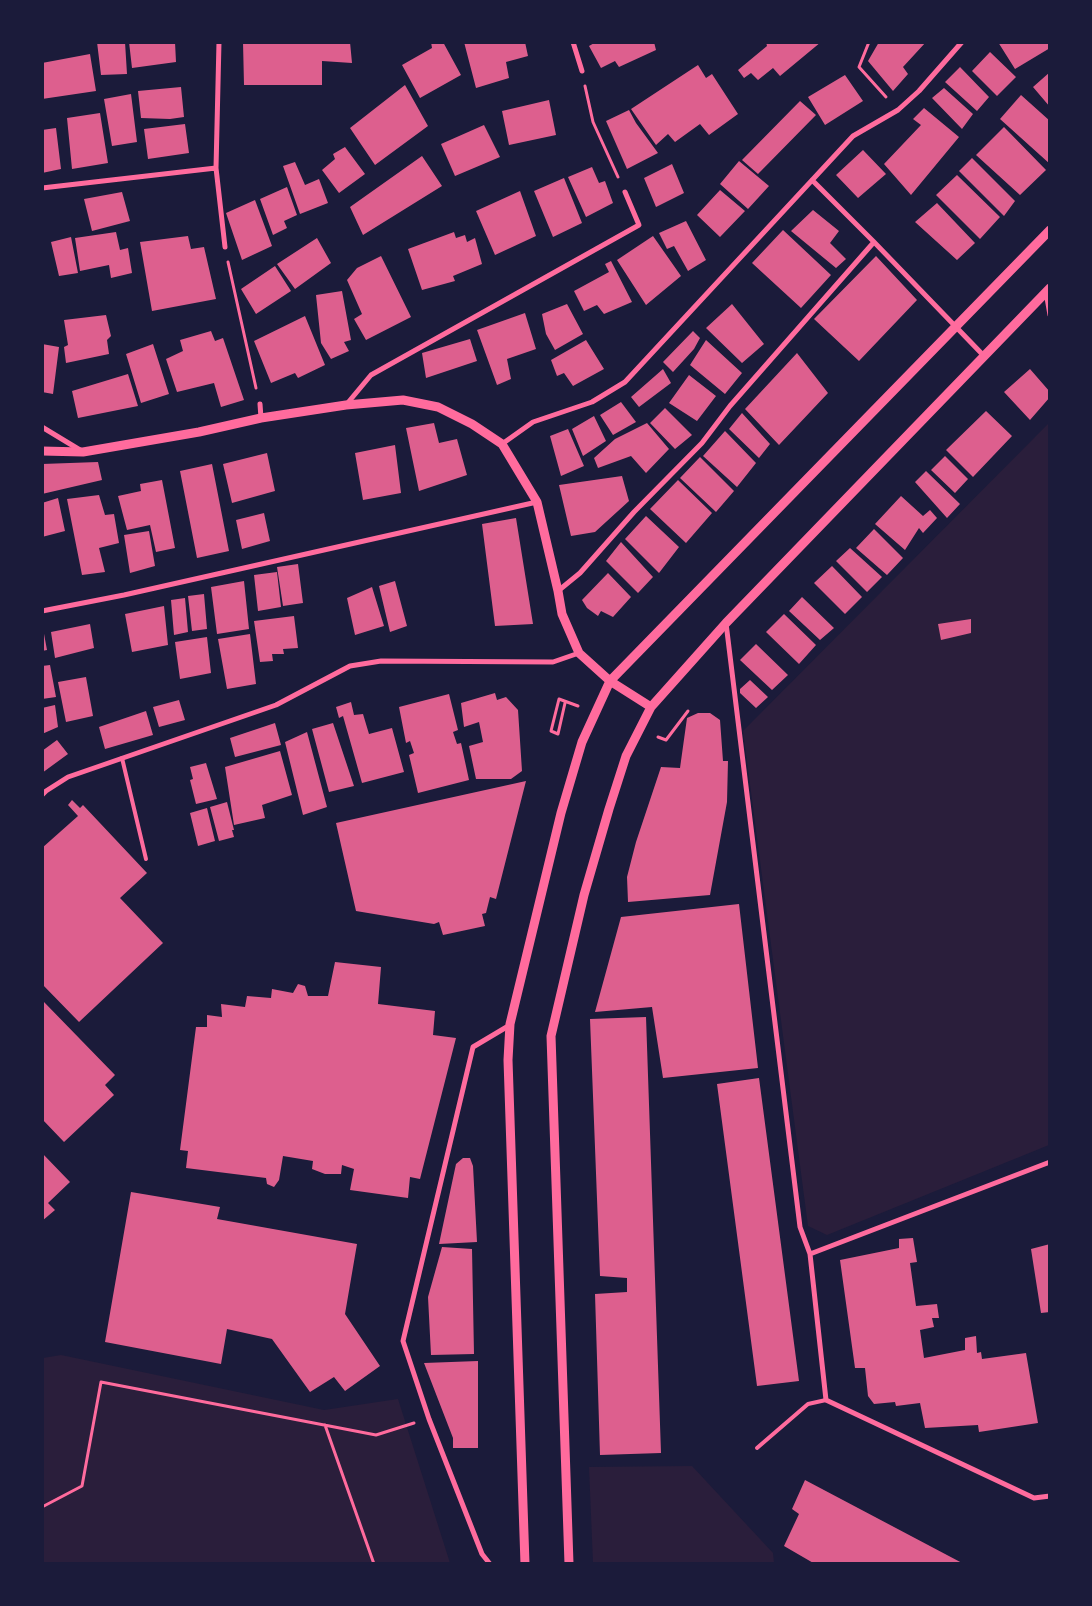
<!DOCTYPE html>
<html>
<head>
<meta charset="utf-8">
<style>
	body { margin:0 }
	#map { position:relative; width:1092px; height:1606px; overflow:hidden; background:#1b1b3a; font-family:Bitter,serif }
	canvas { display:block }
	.frame { position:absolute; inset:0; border:44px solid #1b1b3a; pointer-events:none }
</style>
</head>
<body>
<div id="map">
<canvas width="1092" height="1606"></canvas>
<div class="frame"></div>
</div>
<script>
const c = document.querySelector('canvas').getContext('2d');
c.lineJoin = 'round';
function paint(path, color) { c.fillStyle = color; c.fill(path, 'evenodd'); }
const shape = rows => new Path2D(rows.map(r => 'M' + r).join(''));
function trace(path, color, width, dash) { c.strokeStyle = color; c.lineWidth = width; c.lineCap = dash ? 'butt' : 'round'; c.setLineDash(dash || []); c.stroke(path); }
const green = shape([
	[1049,423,1049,1145,827,1235,808,1226,743,731],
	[61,1355,324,1410,398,1399,450,1563,43,1564,43,1358],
	[692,1466,773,1553,774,1563,593,1563,589,1467]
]);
const building = shape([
	[97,42,125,42,127,74,101,75],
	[129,42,175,42,176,62,132,68],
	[243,42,350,42,352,63,322,61,322,85,244,85],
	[431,42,443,42,461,75,420,98,402,65,432,48],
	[464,42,525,42,528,56,506,62,509,78,476,88],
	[596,42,654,42,656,50,619,67,615,61,601,68,589,46],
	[766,42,821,42,780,76,773,68,758,80,751,73,744,78,738,70,767,46],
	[926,42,903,67,908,74,893,91,868,61,879,42],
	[998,42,1050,42,1050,48,1015,69],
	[990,52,1016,77,997,96,972,71],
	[90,54,96,91,42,99,42,63],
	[698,65,706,78,712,74,738,114,709,135,700,124,675,142,668,134,656,145,631,109],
	[960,67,989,97,977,111,945,82],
	[1050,72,1050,107,1033,87],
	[845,75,863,101,825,125,808,97],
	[405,85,428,126,375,165,350,128],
	[181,87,184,117,170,119,141,118,138,91],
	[944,88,973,114,962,129,932,98],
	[131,94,137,142,112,146,104,99],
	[1021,95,1050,121,1050,164,1000,119],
	[549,100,556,135,509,145,502,111],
	[800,101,816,115,758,174,742,160],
	[924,108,959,137,911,195,884,164,921,125,913,119],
	[629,110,636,123,658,153,627,169,606,121],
	[100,113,108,163,72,169,67,118],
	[185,124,189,153,148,159,144,129],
	[484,125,500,157,455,176,441,144],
	[1004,127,1046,170,1020,195,976,155],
	[56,128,61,169,42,173,42,130],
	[345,147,365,174,339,193,322,170,335,159,333,154],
	[863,150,886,174,858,198,836,175],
	[422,156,442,186,363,235,350,207],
	[972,158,1015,201,1004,216,959,171],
	[739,161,769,186,748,209,720,184],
	[295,162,305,185,319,179,328,203,300,214,283,166],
	[672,164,684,193,656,207,644,178],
	[592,167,599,183,605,181,613,203,586,217,568,177],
	[957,175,1000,217,980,239,936,195],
	[564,178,582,223,553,237,534,191],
	[287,187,297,215,284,221,287,228,273,235,260,199],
	[720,190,745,211,720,237,697,215],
	[520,191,536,236,495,255,476,211],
	[122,192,130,221,92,231,84,199],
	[255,200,272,246,242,260,226,213],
	[937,203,975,243,957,260,915,222],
	[813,210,839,231,830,243,846,259,836,268,791,231],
	[686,221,706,260,688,271,674,246,667,249,659,233],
	[783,230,831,275,801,308,752,263],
	[116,232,120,250,128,248,132,273,111,278,109,265,80,271,75,238],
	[454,232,456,238,465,235,467,242,475,238,482,264,453,276,455,281,422,290,408,249],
	[188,236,191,249,204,247,216,299,152,311,140,242],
	[653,236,681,276,646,305,617,260],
	[71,237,78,273,59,276,51,242],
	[317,238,331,263,295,289,277,264],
	[381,256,411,317,366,340,354,319,362,314,347,280,357,268],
	[876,256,917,300,859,361,814,319],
	[611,261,632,302,604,314,597,305,584,311,574,291,609,272,605,264],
	[275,266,291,291,256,314,241,289],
	[342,291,351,340,344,342,349,351,331,359,321,343,316,295],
	[567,304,583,334,555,350,546,334,542,314],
	[732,304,764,344,742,363,706,328],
	[525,313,536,349,507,359,511,379,497,385,477,330],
	[106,315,111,336,107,340,109,354,66,363,64,347,68,345,64,320],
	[305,316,325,365,298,378,295,373,271,383,254,341],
	[211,331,215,341,223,338,244,400,221,407,214,383,177,392,166,359,183,351,180,340],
	[693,331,700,338,694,349,673,372,663,362],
	[470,339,477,361,426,378,422,353],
	[586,340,604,369,573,386,564,373,557,376,551,360],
	[706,340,742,373,725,394,690,365],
	[42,344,59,347,53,394,42,392],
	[153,344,169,394,141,403,126,354],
	[797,353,828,393,779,445,745,409],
	[663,369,671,383,639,407,631,397],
	[1030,369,1050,392,1050,397,1030,420,1004,392],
	[128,374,138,406,78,418,72,391],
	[689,375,716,396,697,421,669,403],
	[621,402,636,422,613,435,600,415],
	[665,408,692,435,675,449,650,423],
	[986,411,1012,436,973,477,946,450],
	[742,413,770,444,759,458,729,429],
	[594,416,606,441,583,456,572,429],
	[434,423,439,443,457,439,467,475,419,491,406,428],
	[647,423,669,449,646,473,631,456,598,468,594,458,615,439],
	[568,429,584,466,561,476,550,436],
	[725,431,756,463,737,487,703,456],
	[395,445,401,493,363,500,355,453],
	[267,453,275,491,232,503,223,464],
	[945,456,968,479,955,493,931,470],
	[700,457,734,491,716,512,680,478],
	[98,462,102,480,42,494,42,464],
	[212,464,229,551,197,558,180,471],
	[926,471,960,504,947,518,915,482],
	[622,476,629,501,595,532,571,536,559,485],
	[162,480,175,548,156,552,150,525,127,530,118,496,141,491,140,484],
	[678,480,712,513,686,543,650,509],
	[99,495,105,515,114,514,119,543,99,548,105,572,82,575,67,499],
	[901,496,923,516,930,510,937,518,923,533,919,528,905,550,875,524],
	[58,498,65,531,42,537,42,503],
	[264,513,270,541,242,549,236,520],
	[646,516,679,547,659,573,625,539],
	[516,518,533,624,495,626,482,524],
	[874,529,903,558,887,575,856,548],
	[149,531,155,566,130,573,124,535],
	[621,542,653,577,638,593,606,561],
	[850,548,882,577,867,592,836,561],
	[298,564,303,603,283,606,277,567],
	[832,566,862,597,845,614,814,583],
	[277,572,281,607,258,611,254,575],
	[608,573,631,597,613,617,601,611,598,616,587,608,582,600],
	[244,581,249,629,217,634,211,587],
	[395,581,407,626,390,632,379,586],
	[372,587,384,626,355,635,347,598],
	[204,594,207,629,192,631,188,596],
	[802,597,834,628,820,640,789,611],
	[185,598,188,632,174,635,171,600],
	[164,606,168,645,132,652,125,614],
	[784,614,816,645,799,664,766,632],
	[294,616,298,648,283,649,284,654,272,654,273,661,260,662,254,621],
	[971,619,971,633,941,640,938,624],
	[42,623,47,650,42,651],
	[90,624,94,648,55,658,51,632],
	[250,634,256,684,227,689,218,639],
	[207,637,211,673,180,679,175,642],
	[756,644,788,675,772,690,740,660],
	[50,665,56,697,42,699,42,666],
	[86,677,93,716,66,722,58,682],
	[750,680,768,697,756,708,740,693,740,689],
	[495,693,497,700,506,697,518,710,522,771,511,779,476,779,469,746,483,742,479,722,464,727,461,703],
	[449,694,458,730,453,732,457,744,461,743,469,780,418,793,409,755,414,753,410,741,406,743,399,707],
	[179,700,185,720,159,727,153,707],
	[351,702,354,715,363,714,369,734,392,728,404,772,362,783,343,716,339,718,336,707],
	[55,705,58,727,42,734,42,708],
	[146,711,153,735,105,749,99,727],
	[698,713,710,713,720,720,723,761,728,761,727,802,710,895,628,902,627,877,636,842,661,767,680,768,687,718],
	[275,723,281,745,235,757,230,738],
	[333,723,354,786,329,792,312,729],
	[307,732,327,807,303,815,285,742],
	[57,740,68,754,42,773,42,751],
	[280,751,292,795,262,805,265,818,234,825,225,767],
	[206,763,217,799,196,804,190,780,193,779,190,767],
	[526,781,496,899,490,897,486,913,482,914,485,926,443,935,439,922,434,924,356,911,336,823],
	[72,800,80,808,83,805,147,873,120,898,163,943,79,1022,42,984,42,848,78,816,68,805],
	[227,802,234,830,232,830,234,837,219,841,210,807],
	[207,808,215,841,198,846,190,813],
	[739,904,758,1068,663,1078,652,1007,595,1012,621,917],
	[335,962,381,967,378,1004,435,1011,433,1035,456,1038,420,1179,410,1177,408,1198,350,1190,354,1169,342,1165,341,1174,325,1174,312,1169,313,1161,283,1156,279,1180,274,1187,267,1184,266,1178,186,1168,188,1151,180,1150,196,1027,207,1027,207,1015,222,1017,221,1004,245,1007,247,996,271,998,272,989,293,993,298,984,305,986,308,996,328,996],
	[44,1002,115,1075,105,1085,114,1095,64,1142,42,1119,42,1003],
	[646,1017,661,1453,600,1455,595,1294,627,1292,627,1278,600,1276,590,1019],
	[759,1078,799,1381,757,1386,717,1084],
	[42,1153,70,1182,48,1203,55,1210,42,1221],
	[463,1158,470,1158,473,1166,477,1242,439,1244,456,1164],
	[131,1192,220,1207,217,1219,357,1244,345,1314,380,1366,345,1391,334,1377,310,1392,272,1339,227,1329,221,1364,105,1342],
	[913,1238,917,1262,910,1263,916,1306,937,1304,939,1318,932,1318,934,1327,920,1330,924,1358,965,1350,965,1338,976,1336,977,1353,981,1352,982,1359,1026,1353,1038,1423,979,1432,978,1425,925,1428,920,1403,896,1406,895,1402,874,1404,868,1396,865,1368,855,1368,840,1260,899,1248,899,1239],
	[1050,1244,1050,1312,1041,1313,1031,1249],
	[442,1247,472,1249,474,1354,431,1355,428,1297],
	[478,1361,478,1448,453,1448,453,1438,424,1363],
	[805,1480,964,1564,815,1564,784,1546,799,1514,792,1509]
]);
const path = shape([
	[869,42,859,67,886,97],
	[585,86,593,122,618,177],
	[228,262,256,388],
	[565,703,558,734,551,731,559,699,578,706],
	[658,737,666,740,688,711],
	[325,1425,374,1564],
	[42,1507,82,1486,101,1382,376,1435,414,1423]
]);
const service = shape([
	[122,758,146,859],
	[757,1448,808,1404,826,1400]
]);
const minor = shape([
	[219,42,216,168,225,247],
	[573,42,582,71],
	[812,180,874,242,984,356],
	[42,188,216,168],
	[1046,292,1050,315],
	[260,404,261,418],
	[346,405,371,375,639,225,625,192],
	[42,427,80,450],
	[502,444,533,422,592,402,625,382,853,136,898,110,919,91,962,42],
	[558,591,580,573,634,512,702,443,730,406,874,242],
	[42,611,124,595,537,502],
	[726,623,800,1227,810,1254],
	[42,795,46,791,68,777,276,705,350,666,381,661,553,662,579,653],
	[1050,1162,810,1254,826,1400,1034,1498,1050,1496],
	[490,1564,482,1554,429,1419,403,1341,473,1047,510,1025]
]);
const tertiary = shape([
	[42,451,83,452,199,432,261,418,346,405,403,400,438,407,472,424,502,444,537,502,558,591,562,614,579,653,610,681,651,707],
	[525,1564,508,1060,510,1024,561,813,582,742,610,681,1050,230],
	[569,1564,551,1036,584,895,609,809,626,756,651,707,726,623,1050,288]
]);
paint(green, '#2a1e3b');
paint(building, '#dd5f8e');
trace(path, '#ff6b9d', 3);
trace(service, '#ff6b9d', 4);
trace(minor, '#ff6b9d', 5);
trace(tertiary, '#ff6b9d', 9);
</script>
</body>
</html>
